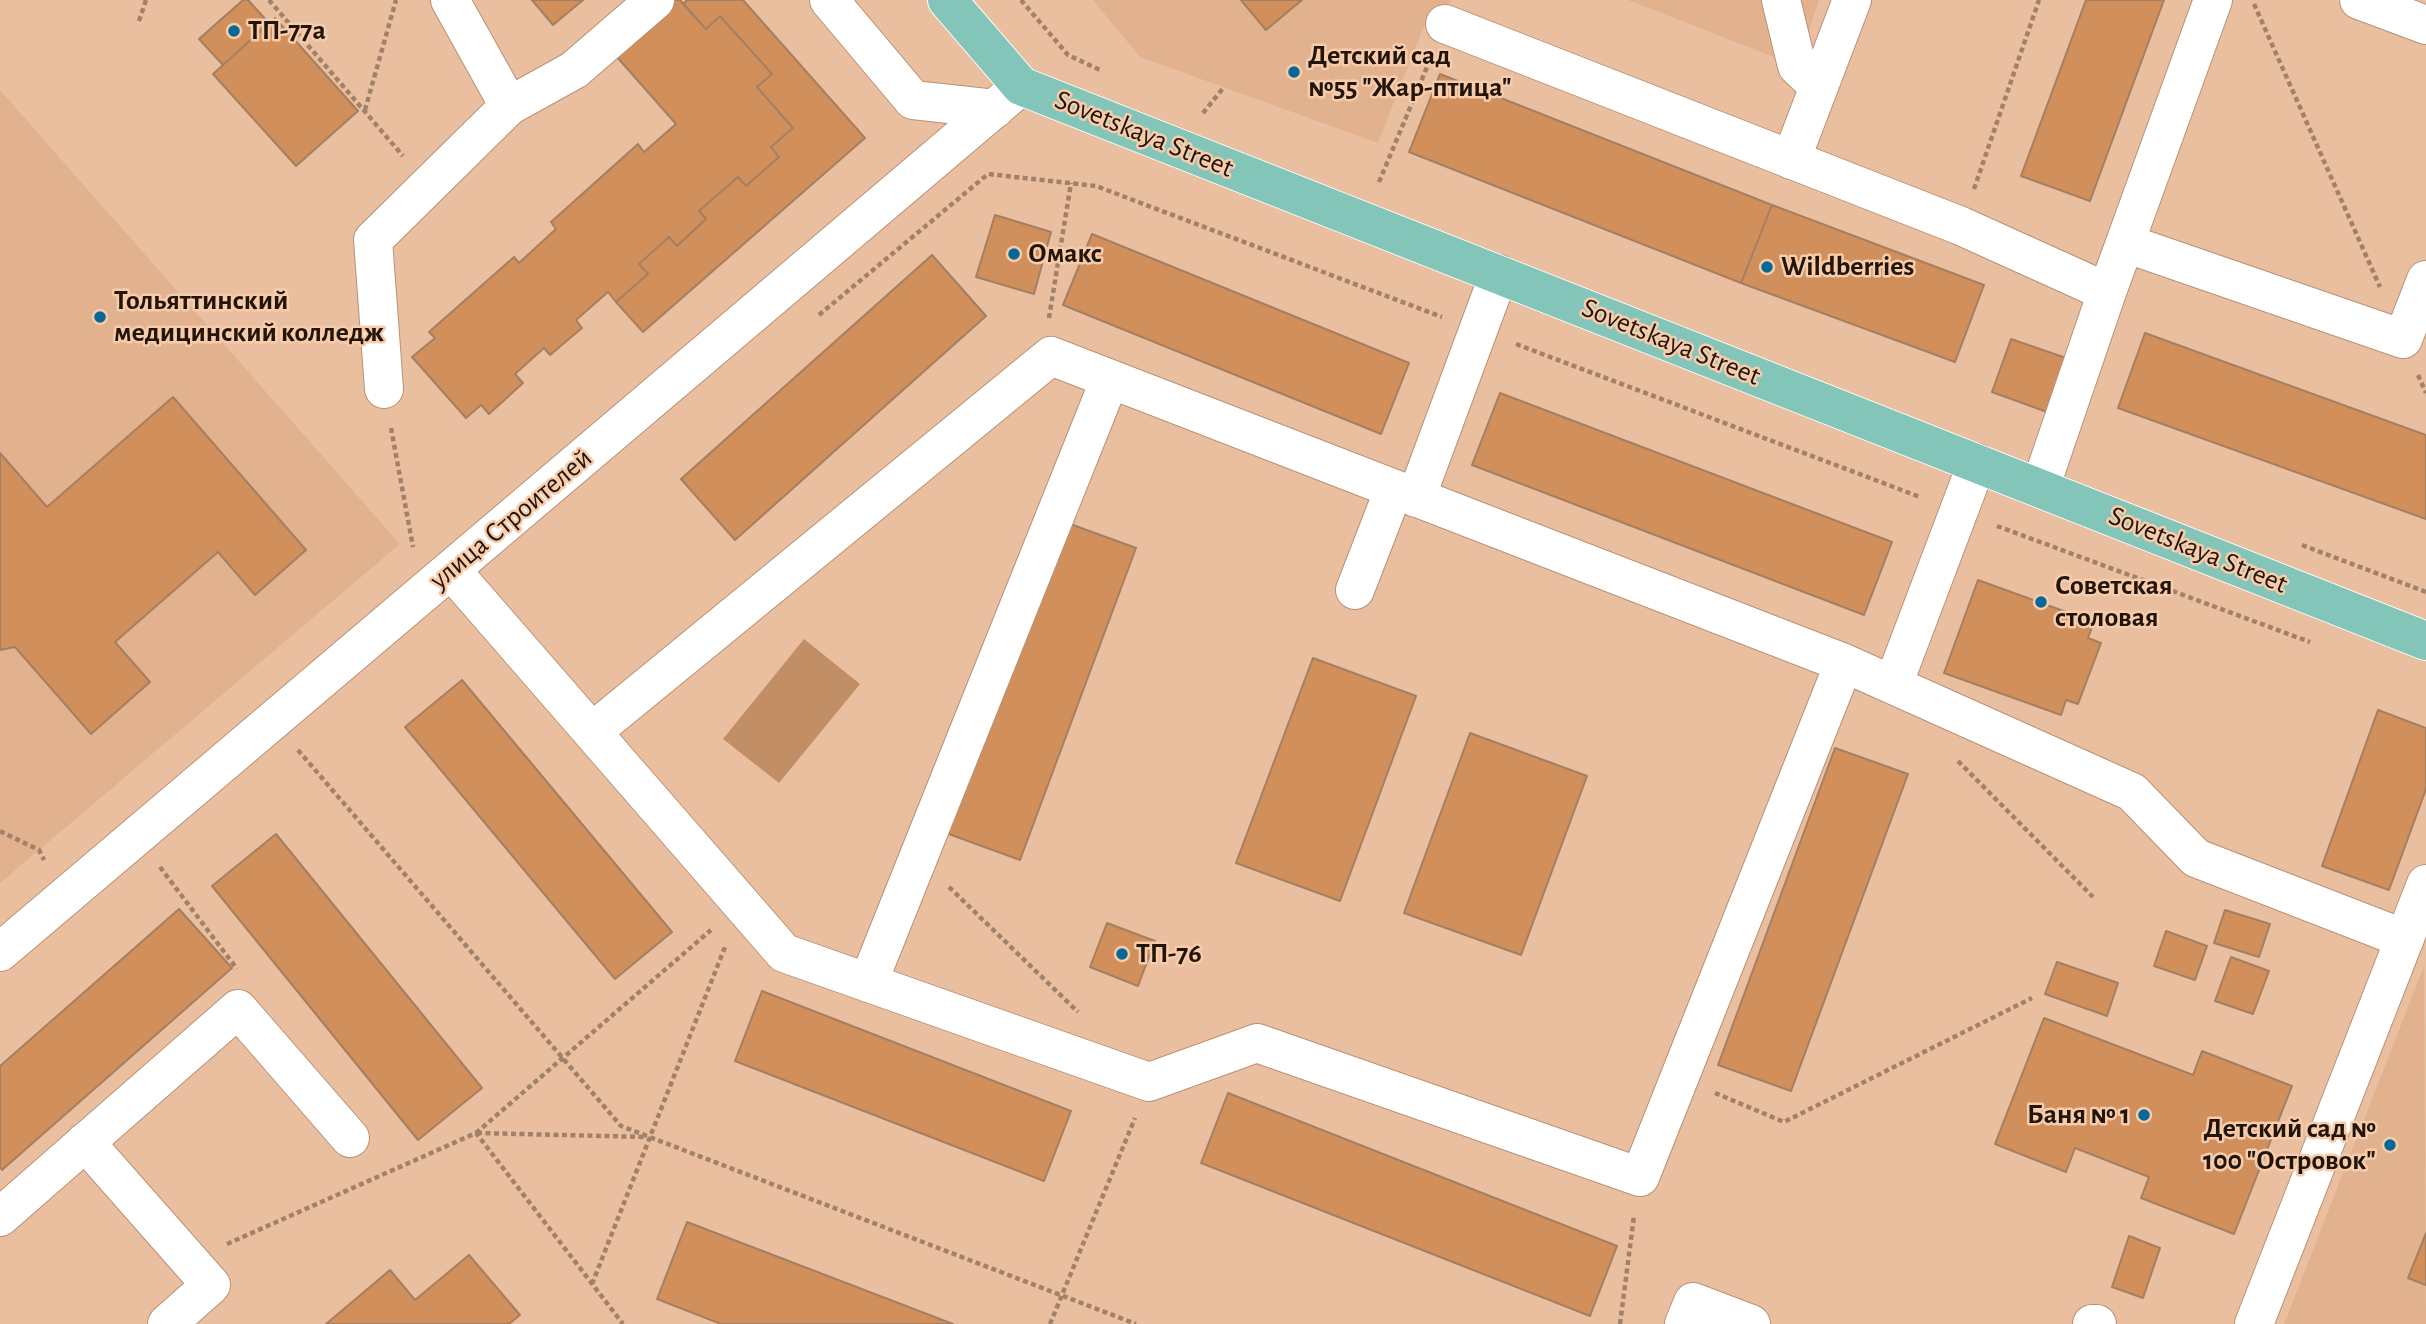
<!DOCTYPE html>
<html>
<head>
<meta charset="utf-8">
<style>
	body { margin:0 }
	canvas { display:block; background:#e9bfa0 }
</style>
</head>
<body>
<canvas width="2426" height="1324"></canvas>
<script>
const c = document.querySelector('canvas').getContext('2d');
c.lineJoin = 'round';
function paint(path, color) { c.fillStyle = color; c.fill(path, 'evenodd'); }
const shape = rows => new Path2D(rows.map(r => 'M' + r).join(''));
function trace(path, color, width, dash) { c.strokeStyle = color; c.lineWidth = width; c.lineCap = dash ? 'butt' : 'round'; c.setLineDash(dash || []); c.stroke(path); }
function label(font, color, halo, rows, align = 'center') {
  c.font = font + ' "Alegreya Sans",sans-serif'; c.lineWidth = 5; c.setLineDash([]); c.textBaseline = 'middle'; c.strokeStyle = halo; c.fillStyle = color; for (const [text, x, y, turn = 0] of rows) {
    c.save(); c.translate(x, y); c.rotate((+turn || 0) * Math.PI / 180); c.textAlign = isNaN(turn) ? turn : align; if (halo) c.strokeText(text, 0, 0); c.fillText(text, 0, 0); c.restore();
  }
}
const built = shape([
	[1093,0,1452,0,1424,26,1378,143,1140,57],
	[1628,0,1819,0,1797,66],
	[0,90,400,544,0,883],
	[2424,966,2426,1324,2284,1324]
]);
const green = shape([
	[804,639,860,684,779,783,723,739]
]);
const building = shape([
	[243,0,248,0,269,23,223,65,199,39,243,0],
	[532,0,583,0,553,25,532,0],
	[665,0,680,0,706,29,720,16,772,74,757,87,793,128,771,147,779,157,746,186,738,177,699,211,706,219,677,246,669,237,639,264,648,274,616,302,608,292,576,320,582,328,550,355,544,348,515,374,523,383,489,414,481,405,466,418,412,357,435,338,429,332,514,257,519,263,556,229,551,222,638,144,644,152,676,124,609,48,665,0],
	[687,0,743,0,865,138,643,332,616,302,648,274,639,264,669,237,677,246,706,219,699,211,738,177,746,186,779,157,771,147,793,128,757,87,772,74,720,16,706,29,683,4,687,0],
	[1241,0,1302,0,1266,30,1241,0],
	[2086,0,2164,0,2090,201,2021,176,2086,0],
	[275,18,358,111,296,166,213,74,275,18],
	[1440,74,1772,205,1741,283,1409,152,1440,74],
	[1772,205,1984,285,1955,362,1741,283,1772,205],
	[995,215,1051,232,1034,294,976,277,995,215],
	[1092,234,1409,363,1381,434,1063,305,1092,234],
	[932,255,986,316,735,540,681,479,932,255],
	[2145,333,2426,435,2426,519,2118,408,2145,333],
	[2011,339,2066,358,2047,412,1992,392,2011,339],
	[1500,393,1892,542,1864,615,1472,465,1500,393],
	[173,397,306,550,255,595,218,552,115,642,150,682,91,734,15,647,0,650,0,453,47,507,173,397],
	[1062,521,1136,548,1020,860,946,833,1062,521],
	[1978,580,2094,622,2088,638,2101,643,2078,704,2066,700,2061,715,1944,673,1978,580],
	[1313,658,1416,696,1340,901,1236,863,1313,658],
	[462,680,672,932,615,979,405,727,462,680],
	[2378,710,2426,728,2426,789,2389,890,2322,866,2378,710],
	[1470,733,1587,776,1521,955,1404,913,1470,733],
	[1835,748,1908,774,1791,1091,1718,1065,1835,748],
	[276,834,482,1088,418,1140,212,886,276,834],
	[179,909,232,968,2,1170,0,1167,0,1066,179,909],
	[2225,910,2270,924,2259,957,2214,943,2225,910],
	[1107,923,1155,941,1138,986,1090,967,1107,923],
	[2166,931,2207,946,2195,980,2154,966,2166,931],
	[2231,957,2269,971,2253,1014,2215,1001,2231,957],
	[2057,962,2118,983,2107,1016,2045,994,2057,962],
	[762,991,1071,1111,1044,1181,735,1061,762,991],
	[2044,1018,2193,1075,2202,1051,2292,1086,2234,1234,2141,1198,2149,1177,2075,1148,2066,1172,1995,1144,2044,1018],
	[1228,1093,1617,1246,1590,1316,1201,1163,1228,1093],
	[687,1222,953,1324,721,1324,657,1299,687,1222],
	[2426,1233,2426,1285,2408,1278,2426,1233],
	[2129,1236,2160,1248,2143,1298,2112,1287,2129,1236],
	[469,1255,520,1315,509,1324,326,1324,390,1270,415,1300,469,1255]
]);
const path = shape([
	[269,0,403,156],
	[1021,0,1068,55,1100,70],
	[2254,4,2380,287],
	[139,21,146,0],
	[365,110,396,0],
	[1203,113,1224,87],
	[1379,182,1430,60],
	[1974,189,2039,0],
	[819,315,988,174,1096,186,1442,317],
	[1049,318,1071,183],
	[1516,344,1920,497],
	[2418,375,2426,393],
	[391,428,413,547],
	[1997,526,2310,642],
	[2302,545,2426,592],
	[298,750,621,1126,1136,1324],
	[1958,761,2093,897],
	[0,831,39,850,44,860],
	[160,867,237,969],
	[949,887,1078,1012],
	[1715,1093,1784,1122,2032,998],
	[476,1133,711,930],
	[477,1133,647,1137],
	[227,1244,476,1133,623,1324],
	[592,1284,725,947],
	[1050,1324,1135,1118],
	[1620,1324,1634,1216]
]);
const minor = shape([
	[450,0,509,106],
	[829,0,913,100,995,109],
	[1781,0,1797,66,1819,87],
	[2359,0,2426,25],
	[1445,24,1961,226,2107,292,2040,488],
	[1791,160,1852,0],
	[2125,243,2213,0],
	[2107,292,2125,243,2403,339,2426,280],
	[384,389,373,240,509,106,574,70,655,0],
	[1416,498,1499,274],
	[451,570,784,953,1149,1082,1257,1043,1640,1177,1844,663,1051,356,592,732],
	[1355,590,1394,489],
	[1844,663,2132,792,2196,858,2405,939],
	[1893,685,1977,463],
	[0,952,1021,86],
	[868,983,1110,379],
	[85,1142,211,1285,167,1324],
	[0,1217,238,1009,350,1138],
	[1684,1324,1693,1302,1751,1324],
	[2092,1324,2097,1324],
	[2254,1324,2426,884]
]);
const major = shape([
	[947,0,1021,86,2426,641]
]);
const markers = [
	[234,31,7,"#066897"],
	[1294,72,7,"#066897"],
	[1014,254,7,"#066897"],
	[1767,267,7,"#066897"],
	[100,317,7,"#066897"],
	[2041,602,7,"#066897"],
	[1122,954,7,"#066897"],
	[2144,1115,7,"#066897"],
	[2390,1145,7,"#066897"]
];
const poiNames = [
	["ТП-77а",248,31],
	["Детский сад",1308,56],
	["№55 \"Жар-птица\"",1308,88],
	["Омакс",1028,254],
	["Wildberries",1781,267],
	["Тольяттинский",114,301],
	["медицинский колледж",114,333],
	["Советская",2055,586],
	["столовая",2055,618],
	["ТП-76",1136,954],
	["Баня № 1",2130,1115,"right"],
	["Детский сад №",2376,1129,"right"],
	["100 \"Островок\"",2376,1161,"right"]
];
const streetNames = [
	["Sovetskaya Street",1144,134,22],
	["Sovetskaya Street",1671,342,22],
	["улица Строителей",511,519,-40],
	["Sovetskaya Street",2198,550,22]
];
paint(built, '#e2b28e');
paint(green, '#c28e66');
paint(building, '#d08f5b');
trace(building, '#a57f61', 2);
trace(minor, '#b99174', 40);
trace(major, '#fff', 40);
trace(path, '#a18169', 4.5, [5, 3.5]);
trace(minor, '#fff', 38);
trace(major, '#83c5b9', 38);
for (const [x, y, r, color] of markers) { const dot = new Path2D(); dot.arc(x, y, r, 0, 2 * Math.PI); c.fillStyle = color; c.fill(dot); trace(dot, '#f6ccad', 2.5); }
label('bold 28px', '#241509', '#f6ccad', poiNames, 'left');
label('28px', '#241509', '#f6ccad', streetNames);
</script>
</body>
</html>
